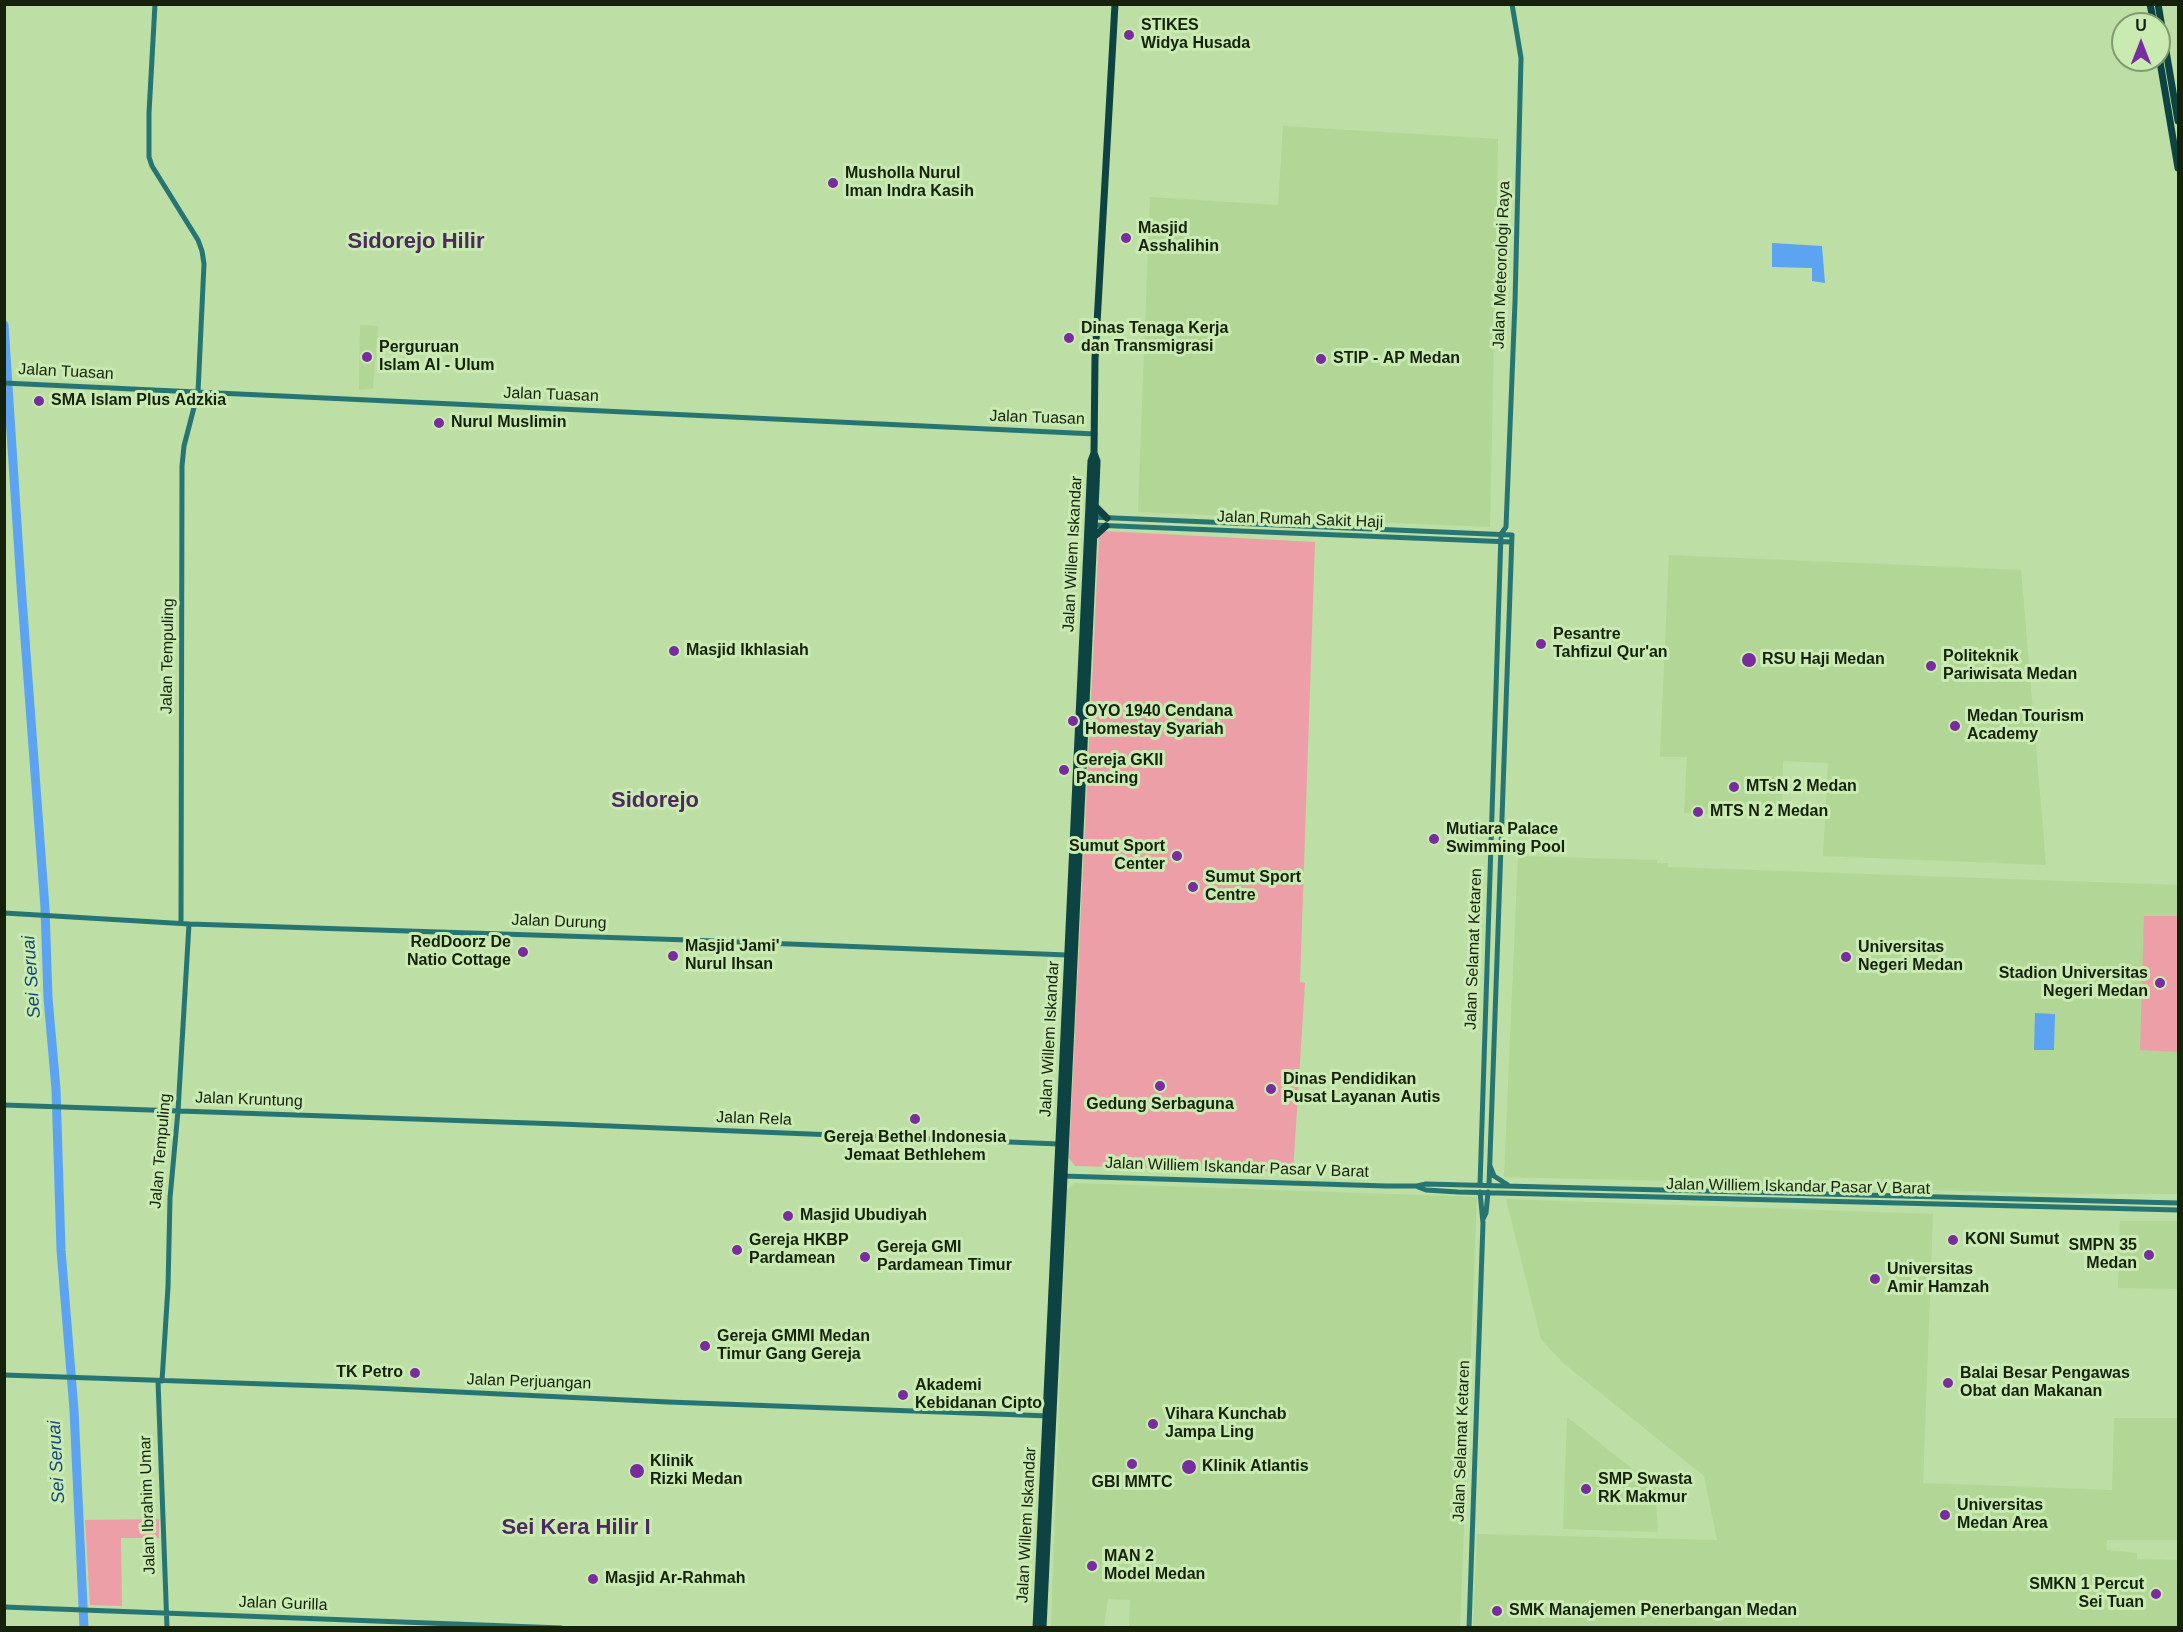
<!DOCTYPE html>
<html>
<head>
<meta charset="utf-8">
<style>
	body { margin:0 }
	#map { position:relative; width:2183px; height:1632px; overflow:hidden; background:#bddea4; font-family:Arial,sans-serif }
	canvas { display:block }
	.frame { position:absolute; inset:0; border:6px solid #15210b; pointer-events:none }
	.north { position:absolute; left:2111px; top:12px; width:60px; height:60px; box-sizing:border-box; background:#c9ebb1; border:2px solid #819a6f; border-radius:50%; rotate:0deg; font-size:16px; font-weight:700; line-height:24px; text-align:center; color:#15210b }
	.north::after { content:''; display:block; margin:auto; width:21px; height:27px; background:#792c9e; clip-path:polygon(50% 0,100% 100%,50% 72%,0 100%) }
</style>
</head>
<body>
<div id="map">
<canvas width="2183" height="1632"></canvas>
<div class="frame"></div>
<div class="north">U</div>
</div>
<script>
const c = document.querySelector('canvas').getContext('2d');
c.lineJoin = 'round';
function paint(path, color) { c.fillStyle = color; c.fill(path, 'evenodd'); }
const shape = rows => new Path2D(rows.map(r => 'M' + r).join(''));
function trace(path, color, width, dash) { c.strokeStyle = color; c.lineWidth = width; c.lineCap = dash ? 'butt' : 'round'; c.setLineDash(dash || []); c.stroke(path); }
function label(font, color, halo, rows, align = 'center') {
  c.font = font + ' Arial,sans-serif'; c.lineWidth = 6; c.setLineDash([]); c.textBaseline = 'middle'; c.strokeStyle = halo; c.fillStyle = color; for (const [text, x, y, turn = 0] of rows) {
    c.save(); c.translate(x, y); c.rotate((+turn || 0) * Math.PI / 180); c.textAlign = isNaN(turn) ? turn : align; if (halo) c.strokeText(text, 0, 0); c.fillText(text, 0, 0); c.restore();
  }
}
const built = shape([
	[1283,126,1498,139,1490,527,1138,512,1150,197,1278,205],
	[360,325,378,326,373,388,359,390],
	[1669,555,2021,570,2046,865,1823,856,1828,763,1783,761,1782,818,1684,813,1687,757,1660,757],
	[1518,856,1657,860,1657,863,1668,863,1668,867,2178,885,2178,1194,2080,1194,1923,1190,1919,1188,1901,1188,1832,1189,1827,1186,1809,1185,1803,1187,1672,1184,1672,1181,1504,1177],
	[1075,1183,1477,1197,1460,1627,1129,1627,1130,1600,1108,1599,1104,1627,1051,1627,1067,1190],
	[1506,1199,1933,1214,1923,1483,2112,1490,2114,1418,2178,1418,2178,1540,2107,1540,2106,1550,2137,1553,2137,1559,2178,1560,2178,1627,1473,1627,1477,1534,1717,1540,1704,1476,1562,1362,1541,1339],
	[2120,1221,2178,1221,2178,1289,2118,1288],
	[1567,1417,1655,1487,1658,1532,1563,1529]
]);
const green = shape([
	[1103,531,1315,542,1300,982,1305,983,1293,1172,1075,1166,1069,1158,1099,536],
	[2144,916,2178,916,2178,1052,2140,1050],
	[159,1519,159,1538,121,1538,122,1606,90,1605,85,1520]
]);
const water = shape([
	[1772,243,1822,246,1825,283,1812,281,1812,268,1772,267],
	[2035,1013,2055,1014,2054,1050,2034,1050]
]);
const river = shape([
	[4,325,21,585,45,908,48,998,56,1089,61,1250,74,1410,84,1628]
]);
const secondary = shape([
	[155,4,149,113,149,157,152,166,198,240,202,251,204,264,198,392,184,446,182,466,181,923],
	[4,383,1095,434],
	[1091,517,1512,535],
	[1092,525,1511,542],
	[4,913,189,924,689,940,1067,955],
	[4,1105,560,1124,1059,1144],
	[1490,1166,1494,1176,1508,1185],
	[1062,1176,1386,1186,1417,1186,1426,1184,2178,1203],
	[1480,1185,1501,534,1506,527,1515,302,1521,58,1512,4],
	[1489,1185,1512,535],
	[1418,1187,1426,1190,1458,1192,2178,1210],
	[1483,1219,1486,1213,1488,1192],
	[4,1375,353,1387,668,1402,1049,1416],
	[158,1381,167,1628],
	[162,1381,168,1287,170,1198,178,1111,189,924],
	[4,1607,561,1628],
	[1469,1628,1483,1223,1480,1192]
]);
const highway = shape([
	[2150,4,2154,24],
	[2158,4,2178,121],
	[2159,56,2178,168],
	[1095,506,1107,518],
	[1095,536,1106,526],
	[1036,1628,1089,505,1091,461,1094,453],
	[1043,1628,1096,487,1097,461,1094,453,1095,359,1115,4]
]);
const markers = [
	[1129,35,6,"#792c9e"],
	[833,183,6,"#792c9e"],
	[1126,238,6,"#792c9e"],
	[1069,338,6,"#792c9e"],
	[367,357,6,"#792c9e"],
	[1321,359,6,"#792c9e"],
	[39,401,6,"#792c9e"],
	[439,423,6,"#792c9e"],
	[1541,644,6,"#792c9e"],
	[674,651,6,"#792c9e"],
	[1749,660,8,"#792c9e"],
	[1931,666,6,"#792c9e"],
	[1073,721,6,"#792c9e"],
	[1955,726,6,"#792c9e"],
	[1064,770,6,"#792c9e"],
	[1734,787,6,"#792c9e"],
	[1698,812,6,"#792c9e"],
	[1434,839,6,"#792c9e"],
	[1177,856,6,"#792c9e"],
	[1193,887,6,"#792c9e"],
	[523,952,6,"#792c9e"],
	[673,956,6,"#792c9e"],
	[1846,957,6,"#792c9e"],
	[2160,983,6,"#792c9e"],
	[1160,1086,6,"#792c9e"],
	[1271,1089,6,"#792c9e"],
	[915,1119,6,"#792c9e"],
	[788,1216,6,"#792c9e"],
	[1953,1240,6,"#792c9e"],
	[737,1250,6,"#792c9e"],
	[2149,1255,6,"#792c9e"],
	[865,1257,6,"#792c9e"],
	[1875,1279,6,"#792c9e"],
	[705,1346,6,"#792c9e"],
	[415,1373,6,"#792c9e"],
	[1948,1383,6,"#792c9e"],
	[903,1395,6,"#792c9e"],
	[1153,1424,6,"#792c9e"],
	[1132,1464,6,"#792c9e"],
	[1189,1467,8,"#792c9e"],
	[637,1471,8,"#792c9e"],
	[1586,1489,6,"#792c9e"],
	[1945,1515,6,"#792c9e"],
	[1092,1566,6,"#792c9e"],
	[593,1579,6,"#792c9e"],
	[2156,1594,6,"#792c9e"],
	[1497,1611,6,"#792c9e"]
];
const poiNames = [
	["STIKES",1141,26],
	["Widya Husada",1141,44],
	["Musholla Nurul",845,174],
	["Iman Indra Kasih",845,192],
	["Masjid",1138,229],
	["Asshalihin",1138,247],
	["Dinas Tenaga Kerja",1081,329],
	["dan Transmigrasi",1081,347],
	["Perguruan",379,348],
	["Islam Al - Ulum",379,366],
	["STIP - AP Medan",1333,359],
	["SMA Islam Plus Adzkia",51,401],
	["Nurul Muslimin",451,423],
	["Pesantre",1553,635],
	["Tahfizul Qur'an",1553,653],
	["Masjid Ikhlasiah",686,651],
	["Politeknik",1943,657],
	["Pariwisata Medan",1943,675],
	["RSU Haji Medan",1762,660],
	["OYO 1940 Cendana",1085,712],
	["Homestay Syariah",1085,730],
	["Medan Tourism",1967,717],
	["Academy",1967,735],
	["Gereja GKII",1076,761],
	["Pancing",1076,779],
	["MTsN 2 Medan",1746,787],
	["MTS N 2 Medan",1710,812],
	["Mutiara Palace",1446,830],
	["Swimming Pool",1446,848],
	["Sumut Sport",1165,847,"right"],
	["Center",1165,865,"right"],
	["Sumut Sport",1205,878],
	["Centre",1205,896],
	["RedDoorz De",511,943,"right"],
	["Natio Cottage",511,961,"right"],
	["Masjid Jami'",685,947],
	["Nurul Ihsan",685,965],
	["Universitas",1858,948],
	["Negeri Medan",1858,966],
	["Stadion Universitas",2148,974,"right"],
	["Negeri Medan",2148,992,"right"],
	["Dinas Pendidikan",1283,1080],
	["Pusat Layanan Autis",1283,1098],
	["Gedung Serbaguna",1160,1105,"center"],
	["Gereja Bethel Indonesia",915,1138,"center"],
	["Jemaat Bethlehem",915,1156,"center"],
	["Masjid Ubudiyah",800,1216],
	["KONI Sumut",1965,1240],
	["Gereja HKBP",749,1241],
	["Pardamean",749,1259],
	["SMPN 35",2137,1246,"right"],
	["Medan",2137,1264,"right"],
	["Gereja GMI",877,1248],
	["Pardamean Timur",877,1266],
	["Universitas",1887,1270],
	["Amir Hamzah",1887,1288],
	["Gereja GMMI Medan",717,1337],
	["Timur Gang Gereja",717,1355],
	["TK Petro",403,1373,"right"],
	["Balai Besar Pengawas",1960,1374],
	["Obat dan Makanan",1960,1392],
	["Akademi",915,1386],
	["Kebidanan Cipto",915,1404],
	["Vihara Kunchab",1165,1415],
	["Jampa Ling",1165,1433],
	["Klinik",650,1462],
	["Rizki Medan",650,1480],
	["Klinik Atlantis",1202,1467],
	["SMP Swasta",1598,1480],
	["RK Makmur",1598,1498],
	["GBI MMTC",1132,1483,"center"],
	["Universitas",1957,1506],
	["Medan Area",1957,1524],
	["MAN 2",1104,1557],
	["Model Medan",1104,1575],
	["Masjid Ar-Rahmah",605,1579],
	["SMKN 1 Percut",2144,1585,"right"],
	["Sei Tuan",2144,1603,"right"],
	["SMK Manajemen Penerbangan Medan",1509,1611]
];
const streetNames = [
	["Jalan Meteorologi Raya",1502,265,-88],
	["Jalan Tuasan",66,372,3],
	["Jalan Tuasan",551,395,2],
	["Jalan Tuasan",1037,418,2],
	["Jalan Rumah Sakit Haji",1300,520,2],
	["Jalan Willem Iskandar",1073,554,-87],
	["Jalan Tempuling",168,656,-89],
	["Jalan Durung",559,922,2],
	["Jalan Selamat Ketaren",1474,949,-88],
	["Jalan Willem Iskandar",1050,1039,-87],
	["Jalan Kruntung",249,1100,2],
	["Jalan Rela",754,1119,2],
	["Jalan Tempuling",161,1151,-85],
	["Jalan Williem Iskandar Pasar V Barat",1237,1168,2],
	["Jalan Williem Iskandar Pasar V Barat",1798,1187,1],
	["Jalan Perjuangan",529,1382,2],
	["Jalan Selamat Ketaren",1462,1441,-88],
	["Jalan Ibrahim Umar",148,1505,-92],
	["Jalan Willem Iskandar",1027,1525,-87],
	["Jalan Gurilla",283,1604,2]
];
const waterNames = [
	["Sei Seruai",32,977,-94],
	["Sei Seruai",57,1462,-93]
];
const districtNames = [
	["Sidorejo Hilir",416,242],
	["Sidorejo",655,801],
	["Sei Kera Hilir I",576,1528]
];
paint(built, '#b1d695');
paint(green, '#ec9fa7');
paint(water, '#5ca4f2');
trace(river, '#5ca4f2', 9);
trace(secondary, '#277573', 5);
trace(highway, '#0d4443', 7);
for (const [x, y, r, color] of markers) { const dot = new Path2D(); dot.arc(x, y, r, 0, 2 * Math.PI); c.fillStyle = color; c.fill(dot); trace(dot, '#c9ebb1', 2); }
label('bold 16px', '#15210b', '#c9ebb1', poiNames, 'left');
label('16px', '#15210b', '#c9ebb1', streetNames);
label('italic 18px', '#154779', '#c9ebb1', waterNames);
label('bold 22px', '#4d2960', '#c9ebb1', districtNames);
</script>
</body>
</html>
